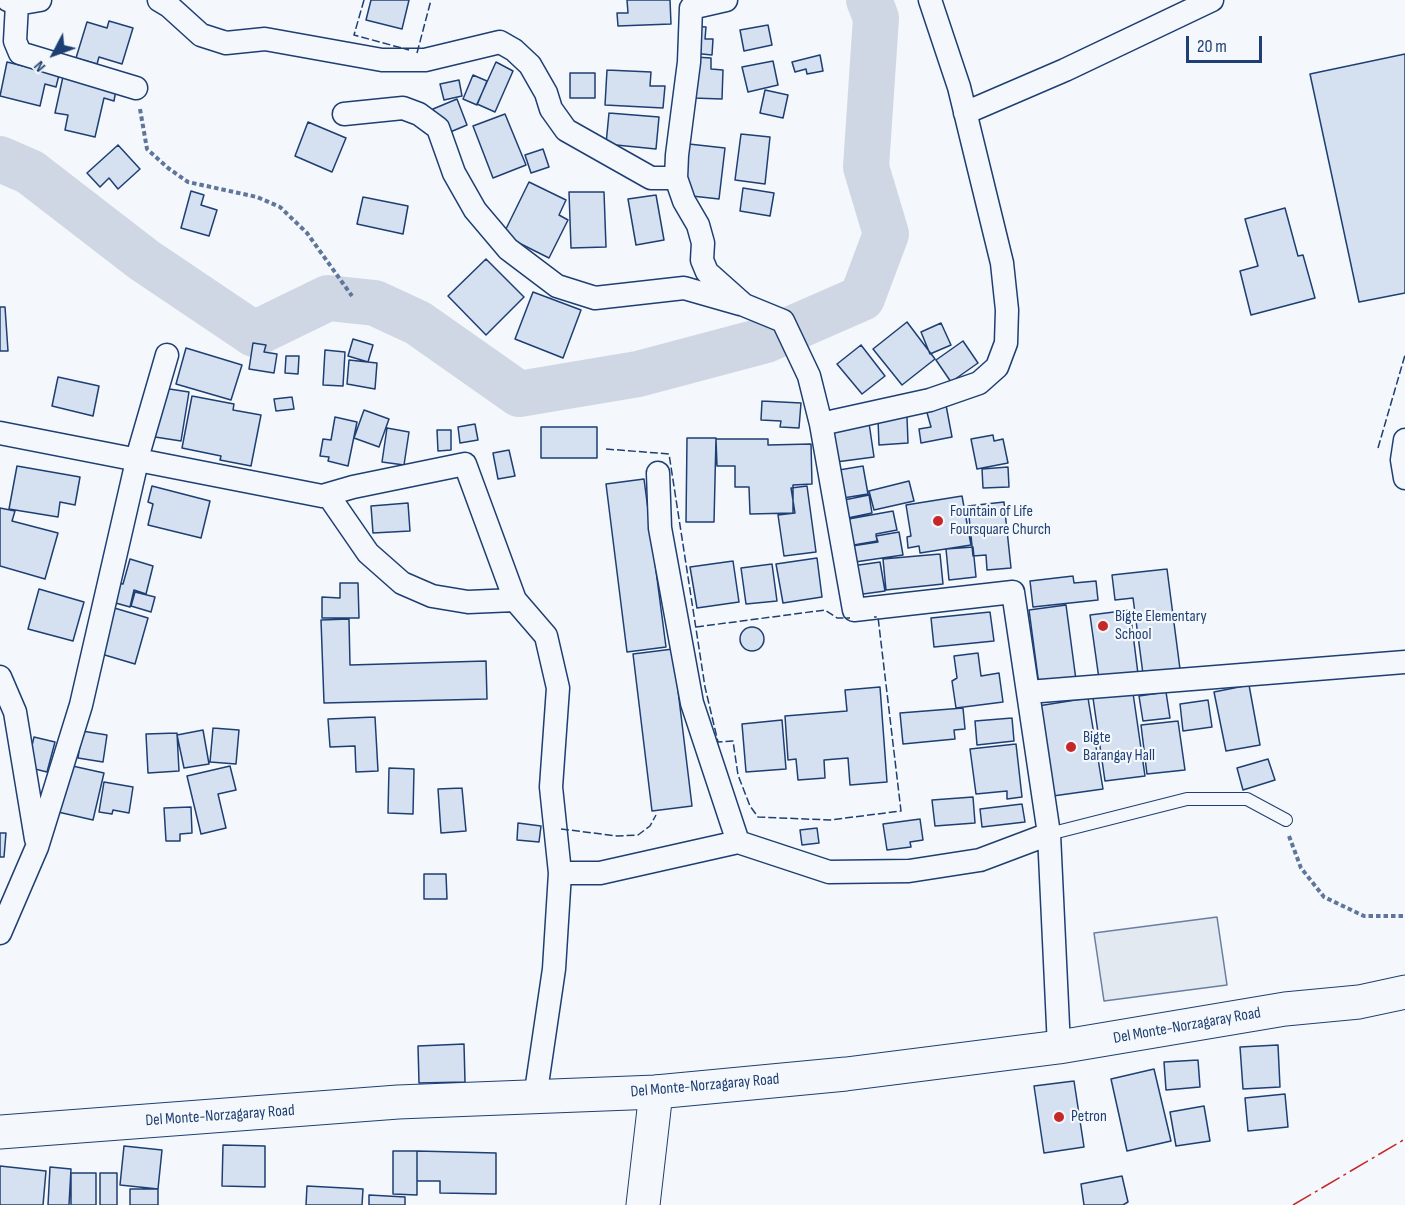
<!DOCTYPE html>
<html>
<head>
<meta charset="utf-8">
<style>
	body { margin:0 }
	#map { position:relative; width:1405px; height:1205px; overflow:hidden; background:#f4f7fb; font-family:"Sofia Sans Condensed",sans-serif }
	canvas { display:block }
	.north { position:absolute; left:24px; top:24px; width:60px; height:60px; -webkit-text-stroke:4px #f4f7fb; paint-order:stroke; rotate:229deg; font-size:16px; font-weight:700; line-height:24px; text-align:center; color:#1d3f73 }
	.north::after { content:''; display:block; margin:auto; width:21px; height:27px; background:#1d3f73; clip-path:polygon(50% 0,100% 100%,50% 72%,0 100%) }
	.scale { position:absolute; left:1186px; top:36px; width:76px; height:27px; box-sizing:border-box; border:3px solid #1d3f73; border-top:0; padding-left:8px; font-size:18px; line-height:21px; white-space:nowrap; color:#1d3f73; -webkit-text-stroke:4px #f4f7fb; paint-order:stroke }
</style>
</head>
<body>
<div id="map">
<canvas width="1405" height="1205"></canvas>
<div class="north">N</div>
<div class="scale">20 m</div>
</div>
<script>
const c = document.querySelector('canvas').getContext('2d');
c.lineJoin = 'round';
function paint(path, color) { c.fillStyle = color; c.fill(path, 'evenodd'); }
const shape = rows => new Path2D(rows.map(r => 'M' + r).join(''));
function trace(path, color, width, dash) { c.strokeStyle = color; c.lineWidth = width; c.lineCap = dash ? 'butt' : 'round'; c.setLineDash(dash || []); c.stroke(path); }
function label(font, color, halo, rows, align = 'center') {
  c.font = font + ' "Sofia Sans Condensed",sans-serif'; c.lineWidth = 4.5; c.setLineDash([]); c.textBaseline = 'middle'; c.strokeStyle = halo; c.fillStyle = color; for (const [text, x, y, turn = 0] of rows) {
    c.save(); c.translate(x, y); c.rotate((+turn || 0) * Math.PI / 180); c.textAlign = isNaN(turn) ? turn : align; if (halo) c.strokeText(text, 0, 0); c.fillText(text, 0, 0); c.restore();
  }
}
const green = shape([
	[1217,917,1227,985,1104,1001,1094,933,1217,917]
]);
const river = shape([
	[0,159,30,172,144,260,254,334,328,298,375,303,418,323,519,394,638,374,766,340,862,298,886,234,866,167,876,18,869,0]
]);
const building = shape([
	[371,0,409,0,402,29,366,20,371,0],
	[627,0,670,0,671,24,618,26,617,13,628,13,627,0],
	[109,21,133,28,122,64,99,57,97,64,76,58,87,22,107,28,109,21],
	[768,25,772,45,744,51,740,30,768,25],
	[694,26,706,27,705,39,713,39,712,55,692,53,694,26],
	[1405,54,1405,293,1359,302,1310,74,1405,54],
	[820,55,823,71,807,74,806,69,795,72,792,62,820,55],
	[695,57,711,58,711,69,723,70,722,99,693,98,695,57],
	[773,61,778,85,748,92,742,67,773,61],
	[7,62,48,72,60,71,56,87,45,84,40,106,0,96,7,62],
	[496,62,513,71,495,112,477,104,496,62],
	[607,70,651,72,650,86,665,86,663,108,605,105,607,70],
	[64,72,117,84,114,101,104,98,95,137,65,130,68,115,55,113,64,72],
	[570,73,595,73,595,98,570,98,570,73],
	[473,75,487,81,477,105,463,99,473,75],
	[459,80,462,96,444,100,440,84,459,80],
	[765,90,788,95,783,118,760,113,765,90],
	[457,99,467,125,443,135,433,109,457,99],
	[609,113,659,117,656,149,606,144,609,113],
	[505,114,526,165,493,178,473,126,505,114],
	[308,122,346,138,332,172,295,156,308,122],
	[741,134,770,137,765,184,735,180,741,134],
	[689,144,725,148,719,199,683,195,689,144],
	[118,145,140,169,118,189,109,178,100,187,87,173,118,145],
	[543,149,549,167,531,173,525,155,543,149],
	[529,182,566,200,559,215,568,220,549,258,503,235,529,182],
	[743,188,774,193,770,216,740,211,743,188],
	[191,191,204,195,201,205,217,210,209,236,181,228,191,191],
	[569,192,604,192,606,247,571,248,569,192],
	[656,195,664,240,636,245,628,199,656,195],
	[363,197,408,206,403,234,357,224,363,197],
	[1285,208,1298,256,1303,255,1315,298,1251,315,1240,271,1258,266,1245,219,1285,208],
	[486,259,524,297,486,335,448,296,486,259],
	[533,292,581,310,563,358,515,339,533,292],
	[0,307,5,307,8,351,0,351,0,307],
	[907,322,935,359,902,385,873,349,907,322],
	[941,323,951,345,930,354,921,332,941,323],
	[353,339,373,345,368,362,348,356,353,339],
	[963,341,978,363,951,382,936,360,963,341],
	[253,343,266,345,264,352,277,354,274,373,249,369,253,343],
	[861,345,885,376,862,394,837,364,861,345],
	[186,348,242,365,231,400,176,384,186,348],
	[325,350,345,352,343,386,323,385,325,350],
	[286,356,299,356,298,374,285,373,286,356],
	[349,360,377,363,375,389,347,384,349,360],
	[58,377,99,386,93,416,52,406,58,377],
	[163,388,189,392,181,441,155,437,163,388],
	[192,396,234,404,233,410,261,415,251,466,220,460,221,456,182,448,192,396],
	[292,397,294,409,276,411,274,399,292,397],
	[762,401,801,403,799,428,780,427,781,421,761,420,762,401],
	[946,405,952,437,921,443,919,429,931,427,926,409,946,405],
	[364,410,389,419,379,447,354,438,364,410],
	[335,417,357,422,348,466,328,461,329,457,320,456,323,439,331,440,335,417],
	[907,417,908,443,879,445,878,419,907,417],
	[869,423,874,457,836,462,830,428,869,423],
	[475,424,478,440,460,443,458,427,475,424],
	[541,427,597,427,597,458,541,458,541,427],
	[387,428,409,432,404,465,382,462,387,428],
	[437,430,451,430,451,450,438,451,437,430],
	[993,435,994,441,1003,439,1008,463,977,469,971,439,993,435],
	[687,438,716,438,714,522,686,522,687,438],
	[716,439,768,439,768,445,811,444,812,484,793,485,793,513,750,514,749,487,735,487,735,466,717,466,716,439],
	[509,450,515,476,498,479,493,453,509,450],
	[17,466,80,477,75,505,60,502,58,517,9,509,17,466],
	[863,466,868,494,837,499,833,471,863,466],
	[1008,467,1009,487,983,488,982,469,1008,467],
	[644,479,666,647,627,652,606,484,644,479],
	[909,481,914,501,874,510,869,491,909,481],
	[152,486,210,501,201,538,148,525,153,504,148,502,152,486],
	[807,486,816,552,784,556,778,515,795,513,791,488,807,486],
	[869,495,872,513,843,519,839,501,869,495],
	[962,496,971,545,920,553,919,546,908,548,907,537,911,536,906,505,962,496],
	[1004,502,1011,568,987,570,986,555,973,556,968,506,1004,502],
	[408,503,410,531,373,533,371,506,408,503],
	[0,508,15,511,12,521,58,533,45,579,0,566,0,508],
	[893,511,897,530,876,534,877,541,848,546,843,520,893,511],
	[899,532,903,555,855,562,852,546,878,542,876,536,899,532],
	[973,547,976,577,949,580,946,549,973,547],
	[940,554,943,584,886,590,883,559,940,554],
	[817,558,822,597,783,603,776,564,817,558],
	[130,559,153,566,146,594,134,590,130,607,112,602,118,583,123,584,130,559],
	[733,561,739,602,697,608,690,567,733,561],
	[880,562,885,591,856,595,852,566,880,562],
	[772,564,777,601,746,604,741,568,772,564],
	[1167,569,1180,669,1143,674,1133,598,1115,600,1112,575,1167,569],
	[1073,576,1074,583,1096,581,1098,600,1033,607,1030,581,1073,576],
	[340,583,358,583,359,618,322,618,322,597,340,598,340,583],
	[39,589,84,602,73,641,28,629,39,589],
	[135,592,155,597,151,612,131,606,135,592],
	[1066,605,1076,680,1039,685,1029,610,1066,605],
	[111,607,148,618,135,664,98,653,111,607],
	[1130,610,1138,674,1099,679,1090,615,1130,610],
	[990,612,994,641,934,647,931,618,990,612],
	[349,619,350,665,486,661,487,699,324,703,321,620,349,619],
	'740 639a12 12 0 1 1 24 0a12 12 0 1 1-24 0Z',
	[673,649,692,806,652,811,633,654,673,649],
	[978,653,981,676,999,673,1003,702,956,708,952,681,957,678,954,656,978,653],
	[1249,685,1260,745,1226,751,1214,692,1249,685],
	[880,687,887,782,850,785,848,758,824,760,825,778,798,780,796,759,788,760,785,716,847,711,845,690,880,687],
	[1166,692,1170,718,1143,721,1139,696,1166,692],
	[1133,693,1145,776,1105,781,1093,698,1133,693],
	[1088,698,1103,789,1053,796,1038,706,1088,698],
	[1208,700,1212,727,1183,731,1180,704,1208,700],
	[963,708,965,729,954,730,955,739,903,744,900,713,963,708],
	[375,717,378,771,356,772,355,746,330,747,328,719,375,717],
	[1012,718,1014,741,977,745,975,721,1012,718],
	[782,720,786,769,746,772,742,724,782,720],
	[1178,721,1185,770,1147,774,1141,725,1178,721],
	[213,728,239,730,236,764,210,762,213,728],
	[203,730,209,764,184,768,177,735,203,730],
	[82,731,107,735,103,762,78,758,82,731],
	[177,733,179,771,148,773,146,734,177,733],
	[34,737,55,742,47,772,27,767,34,737],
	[1016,744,1022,797,1007,799,1007,791,976,794,970,749,1016,744],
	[1268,759,1275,780,1243,790,1237,768,1268,759],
	[68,765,104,773,93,820,58,812,68,765],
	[230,766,236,790,218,794,226,828,201,834,187,776,230,766],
	[389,768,414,769,413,814,388,813,389,768],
	[104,782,133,787,129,813,113,810,112,814,99,812,104,782],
	[462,788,466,831,441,833,438,789,462,788],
	[973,797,975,823,935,826,932,800,973,797],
	[1022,804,1025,822,982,827,980,809,1022,804],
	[191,807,192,833,180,834,180,841,166,841,164,808,191,807],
	[920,819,923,840,910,842,911,847,887,850,883,824,920,819],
	[518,823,541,826,539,842,517,840,518,823],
	[817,828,819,843,802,845,800,830,817,828],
	[0,833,6,833,4,857,0,857,0,833],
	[424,874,446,874,447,899,424,899,424,874],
	[464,1044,465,1082,419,1083,418,1046,464,1044],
	[1278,1045,1280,1087,1243,1089,1240,1047,1278,1045],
	[1198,1060,1200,1087,1166,1090,1164,1062,1198,1060],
	[1154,1069,1171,1141,1127,1151,1111,1079,1154,1069],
	[1074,1081,1084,1147,1044,1153,1034,1086,1074,1081],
	[1285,1094,1288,1127,1248,1131,1245,1098,1285,1094],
	[1204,1106,1210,1141,1176,1146,1170,1112,1204,1106],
	[223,1145,265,1146,265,1187,222,1186,223,1145],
	[124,1146,162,1150,158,1189,120,1185,124,1146],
	[393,1151,417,1151,417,1195,393,1194,393,1151],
	[417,1151,496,1153,496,1194,440,1193,440,1181,417,1181,417,1151],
	[0,1166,46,1171,43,1205,0,1205,0,1166],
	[50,1167,71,1169,69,1205,48,1205,50,1167],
	[71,1173,96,1173,96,1205,71,1205,71,1173],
	[100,1173,117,1173,117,1205,100,1205,100,1173],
	[1122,1176,1128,1202,1123,1205,1084,1205,1081,1184,1122,1176],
	[307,1186,363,1189,362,1205,306,1205,307,1186],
	[130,1189,158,1189,158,1205,130,1205,130,1189],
	[369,1195,405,1197,405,1205,369,1205,369,1195]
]);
const path = shape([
	[140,109,147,149,168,168,188,182,257,197,280,207,307,233,352,296],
	[1289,836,1301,868,1324,897,1364,916,1405,916]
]);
const lane = shape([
	[1049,834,1187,799,1247,799,1286,820]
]);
const street = shape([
	[8,0,17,4,40,0],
	[159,0,169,6,201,35,226,43,265,39,382,60,425,60,500,42,514,50,530,65,546,93,551,109,566,130,651,178,676,178],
	[726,0,691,8,689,62,677,155,676,178,684,201,698,225,703,243,702,260,707,272,744,305,783,321,809,376,821,424,854,610,1013,592,1049,834,1059,1047],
	[17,4,15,41,20,53,136,88],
	[965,113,1065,70,1212,0],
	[344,114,403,108,419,114,438,128,454,173,475,210,508,249,557,286,595,298,684,288,740,304],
	[821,424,930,400,979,383,997,367,1006,343,1007,310,1002,263,959,87,930,0],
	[0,433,322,496,353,487,465,464,515,600,546,636,558,688,551,787,560,873,554,969,535,1098],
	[1405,440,1402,460,1405,478],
	[658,473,660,528,692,703,738,842],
	[328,495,368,553,402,583,432,596,468,602,515,600],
	[0,677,15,712,36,839],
	[1028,692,1405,662],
	[560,873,600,873,738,842,829,872,909,871,980,860,1049,834],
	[0,933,37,847,81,705,140,448,167,355]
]);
const secondary = shape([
	[643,1205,656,1092]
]);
const primary = shape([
	[0,1132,398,1102,656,1092,846,1074,1059,1047,1285,1009,1359,1002,1405,992]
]);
const fence = shape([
	[364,0,354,35,409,50],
	[417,53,431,0],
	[1378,448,1405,355],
	[606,449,669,454,705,687,718,742,733,741,738,775,750,806,758,817,830,820,901,811,878,617,874,617],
	[696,627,825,610,837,618,850,618],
	[561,829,617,836,638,835,650,826,656,815]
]);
const power = shape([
	[1293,1205,1405,1139]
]);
const markers = [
	[938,521,6,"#c62828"],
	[1103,626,6,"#c62828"],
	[1071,747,6,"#c62828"],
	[1059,1117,6,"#c62828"]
];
const poiNames = [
	["Fountain of Life",950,512],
	["Foursquare Church",950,530],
	["Bigte Elementary",1115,617],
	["School",1115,635],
	["Bigte",1083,738],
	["Barangay Hall",1083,756],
	["Petron",1071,1117]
];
const streetNames = [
	["Del Monte-Norzagaray Road",1187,1026,-10],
	["Del Monte-Norzagaray Road",705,1086,-5],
	["Del Monte-Norzagaray Road",220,1116,-4]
];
paint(green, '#e3e9f0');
trace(green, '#687fa3', 1.5);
trace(river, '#cfd7e4', 46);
paint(building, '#d5e0f0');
trace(building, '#1d3f73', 1.5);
trace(lane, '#1d3f73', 14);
trace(street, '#1d3f73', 25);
trace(secondary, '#1d3f73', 35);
trace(primary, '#1d3f73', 35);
trace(path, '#5e769c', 4, [4.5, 3]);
trace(lane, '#f4f7fb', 12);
trace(street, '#f4f7fb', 22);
trace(secondary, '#f4f7fb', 33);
trace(primary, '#f4f7fb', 33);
trace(fence, '#1d3f73', 1.5, [8, 3]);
trace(power, '#c62828', 1.5, [21, 4.5, 3, 4.5]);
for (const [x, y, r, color] of markers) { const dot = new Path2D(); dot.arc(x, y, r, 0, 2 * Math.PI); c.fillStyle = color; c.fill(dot); trace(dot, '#f4f7fb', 2); }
label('16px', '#1d3f73', '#f4f7fb', poiNames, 'left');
label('16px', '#1d3f73', '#f4f7fb', streetNames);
</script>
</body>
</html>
